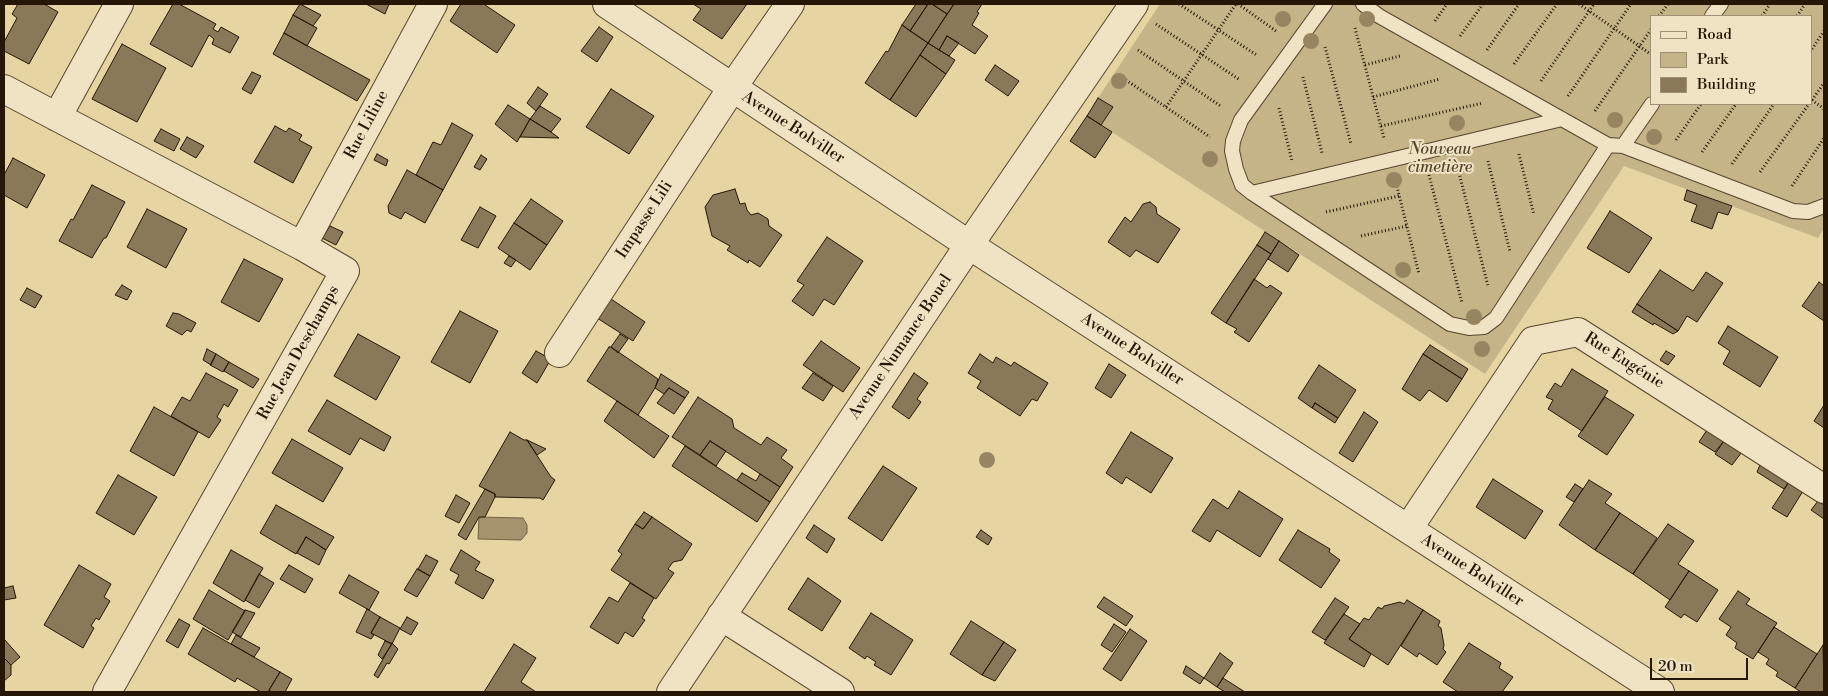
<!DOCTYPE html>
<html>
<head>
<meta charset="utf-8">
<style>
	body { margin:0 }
	#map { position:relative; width:1828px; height:696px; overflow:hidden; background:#e6d4a3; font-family:"Libre Bodoni",serif }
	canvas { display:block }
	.frame { position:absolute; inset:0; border:5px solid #261606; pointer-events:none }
	.legend { position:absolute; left:1650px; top:15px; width:162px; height:90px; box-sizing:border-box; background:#efe3c3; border:1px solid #9f9177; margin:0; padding:6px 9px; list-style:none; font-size:15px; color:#261606 }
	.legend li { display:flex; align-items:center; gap:10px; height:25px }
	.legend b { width:25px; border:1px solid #9f9177 }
	.scale { position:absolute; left:1650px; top:658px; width:98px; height:22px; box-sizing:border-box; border:2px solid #261606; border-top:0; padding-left:6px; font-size:15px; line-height:18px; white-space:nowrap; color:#261606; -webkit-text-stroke:4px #efe3c3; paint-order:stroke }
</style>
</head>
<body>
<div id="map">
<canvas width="1828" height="696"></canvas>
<div class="frame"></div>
<ul class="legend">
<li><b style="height:6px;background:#efe3c3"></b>Road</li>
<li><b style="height:14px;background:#c5b488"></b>Park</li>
<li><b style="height:14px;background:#8a7958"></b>Building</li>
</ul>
<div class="scale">20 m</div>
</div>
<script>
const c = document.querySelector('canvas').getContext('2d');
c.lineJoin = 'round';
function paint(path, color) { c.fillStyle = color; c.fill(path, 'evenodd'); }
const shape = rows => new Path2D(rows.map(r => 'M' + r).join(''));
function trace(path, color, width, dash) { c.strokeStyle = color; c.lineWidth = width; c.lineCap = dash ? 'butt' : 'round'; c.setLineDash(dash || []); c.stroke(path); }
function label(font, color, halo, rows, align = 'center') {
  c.font = font + ' "Libre Bodoni",serif'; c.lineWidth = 4; c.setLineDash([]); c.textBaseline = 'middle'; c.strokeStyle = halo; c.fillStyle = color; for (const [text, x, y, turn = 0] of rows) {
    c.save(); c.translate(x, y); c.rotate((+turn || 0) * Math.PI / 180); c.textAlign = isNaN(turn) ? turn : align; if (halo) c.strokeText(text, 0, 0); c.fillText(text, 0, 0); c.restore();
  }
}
const green = shape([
	[1160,4,1824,4,1824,228,1818,238,1624,166,1485,374,1101,125,1113,107,1098,98],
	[1652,16,1812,16,1812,104,1652,104]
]);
const water = shape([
	[479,517,523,518,527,525,527,533,521,540,478,539,479,517]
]);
const building = shape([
	[18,4,44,4,58,12,29,64,4,51,4,42,17,18,12,14,18,4],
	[173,4,179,4,216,24,213,29,218,32,221,27,239,37,230,53,212,44,214,39,209,35,192,67,150,44,173,4],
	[300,4,321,15,313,26,293,15,300,4],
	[366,4,389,4,385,14,366,4],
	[461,4,486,4,485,5,515,25,497,53,450,21,461,4],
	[693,4,747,4,722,39,693,20,701,9,693,4],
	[916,4,928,4,910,31,902,25,916,4],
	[928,4,932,4,947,14,928,43,910,31,928,4],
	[932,4,954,4,947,14,932,4],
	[954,4,982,4,977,12,979,13,972,25,988,36,975,54,947,36,939,50,928,43,954,4],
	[293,15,317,28,307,46,284,33,293,15],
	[902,25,928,43,890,100,865,83,886,51,888,52,902,25],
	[599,27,613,37,597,62,581,51,599,27],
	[284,33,370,80,357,101,273,54,284,33],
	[947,36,959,43,949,56,939,50,947,36],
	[928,43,955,60,946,74,920,55,928,43],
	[122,44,166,68,137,122,92,99,122,44],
	[920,55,946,74,916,117,890,100,920,55],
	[995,65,1019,81,1008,96,985,80,995,65],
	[252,72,261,76,251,94,242,89,252,72],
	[538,87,548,94,536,111,527,103,538,87],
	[611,89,654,116,629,154,586,127,611,89],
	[1098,98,1113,107,1101,125,1087,116,1098,98],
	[508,105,530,119,517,142,495,124,508,105],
	[540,106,561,119,551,132,530,119,540,106],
	[1087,116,1112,132,1095,158,1070,141,1087,116],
	[530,119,551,132,559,138,520,137,530,119],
	[452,123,473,135,443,190,416,175,433,142,441,145,452,123],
	[275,126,286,132,289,128,302,135,299,140,312,147,293,183,254,162,275,126],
	[161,129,180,139,174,151,154,141,161,129],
	[187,137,204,146,196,158,180,149,187,137],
	[377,154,388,160,386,166,374,160,377,154],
	[481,155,487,159,480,170,474,167,481,155],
	[13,158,45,175,27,208,4,195,4,175,13,158],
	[407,170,443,190,425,223,405,212,401,219,389,213,388,206,407,170],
	[92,185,125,202,106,238,104,238,92,258,59,241,71,219,73,220,92,185],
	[735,189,740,204,745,203,747,210,751,215,758,213,768,219,769,226,782,235,760,267,749,260,748,263,727,250,730,246,712,236,705,207,713,195,735,189],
	[1687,190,1732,206,1728,215,1718,212,1712,229,1691,221,1697,205,1684,200,1687,190],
	[531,199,563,221,547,245,514,223,531,199],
	[1150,202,1156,207,1157,214,1180,229,1158,263,1136,250,1130,257,1108,242,1125,217,1131,222,1143,204,1150,202],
	[480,207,496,216,478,248,461,240,480,207],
	[147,209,187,229,166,268,127,247,147,209],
	[1610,211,1652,238,1629,273,1587,248,1610,211],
	[514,223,547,245,530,270,498,248,514,223],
	[330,226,343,232,336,245,322,238,330,226],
	[1265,232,1279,241,1271,254,1257,245,1265,232],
	[827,237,863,261,834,305,824,299,813,316,792,301,804,285,797,281,827,237],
	[1279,241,1299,255,1288,272,1268,259,1279,241],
	[1257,245,1271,254,1226,323,1211,313,1257,245],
	[509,256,516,260,511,267,504,263,509,256],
	[244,259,283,279,259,322,221,302,244,259],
	[1660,270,1693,291,1706,272,1723,283,1697,322,1687,316,1678,331,1637,304,1660,270],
	[1254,279,1267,288,1270,285,1282,293,1249,342,1234,332,1237,329,1226,323,1254,279],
	[1819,282,1824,286,1824,321,1802,306,1819,282],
	[122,285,132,291,127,300,115,295,122,285],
	[27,288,42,296,35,308,20,300,27,288],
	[611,299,645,322,633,341,597,318,611,299],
	[1637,304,1678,331,1673,334,1654,323,1653,325,1632,312,1637,304],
	[460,311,498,331,470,383,431,362,460,311],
	[173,313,179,314,196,323,191,332,187,330,182,335,166,326,173,313],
	[1728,326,1778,357,1760,387,1723,364,1730,351,1718,343,1728,326],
	[358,334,400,357,376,400,334,376,358,334],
	[620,334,628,339,618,353,611,347,620,334],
	[821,341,860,368,843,392,803,365,821,341],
	[1430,345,1468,369,1462,379,1423,354,1430,345],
	[609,347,611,347,658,379,655,388,638,415,587,381,609,347],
	[207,349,216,354,211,365,203,360,207,349],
	[536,351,551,359,537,383,522,373,536,351],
	[1666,351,1675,356,1668,365,1660,360,1666,351],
	[216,354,229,362,223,372,210,365,216,354],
	[980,354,993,363,996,357,1011,366,1014,362,1048,383,1037,401,1032,399,1020,416,977,388,981,381,968,373,980,354],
	[1423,354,1462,379,1447,402,1429,390,1420,401,1402,389,1423,354],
	[229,362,259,379,253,388,224,371,229,362],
	[1109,364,1126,375,1111,398,1095,388,1109,364],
	[1319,365,1356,390,1338,418,1315,403,1312,408,1298,398,1319,365],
	[1572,369,1608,391,1582,431,1548,409,1553,400,1546,397,1555,383,1561,387,1572,369],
	[206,373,238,390,228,407,224,404,217,417,221,420,209,438,171,416,182,397,190,401,206,373],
	[813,373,833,386,823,401,802,388,813,373],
	[914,373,928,383,917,399,921,402,909,419,892,407,914,373],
	[661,374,689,392,685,398,669,388,664,394,655,388,661,374],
	[669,388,685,398,674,414,657,403,669,388],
	[698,397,732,419,734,428,761,445,767,437,787,450,781,458,793,467,780,487,710,441,700,455,672,437,698,397],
	[1605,397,1634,415,1607,455,1578,436,1605,397],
	[327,400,391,437,384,451,360,438,350,455,308,431,327,400],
	[617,401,669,436,654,458,604,421,617,401],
	[1315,403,1338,418,1335,423,1312,408,1315,403],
	[1824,405,1824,428,1814,421,1824,405],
	[154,407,198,432,174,476,130,451,154,407],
	[1364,412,1378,422,1353,462,1339,453,1364,412],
	[1707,430,1724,441,1715,452,1699,442,1707,430],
	[510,432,524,440,527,440,551,477,555,480,543,500,540,498,495,497,495,494,479,486,510,432],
	[1131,432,1173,458,1151,493,1126,477,1122,484,1106,473,1131,432],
	[292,439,343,468,323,502,272,473,292,439],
	[527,440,546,449,537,455,527,440],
	[710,441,726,451,716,466,700,455,710,441],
	[1724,441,1742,452,1732,465,1715,454,1724,441],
	[685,446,770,502,757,522,672,466,685,446],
	[1760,465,1789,482,1784,489,1757,472,1760,465],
	[883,466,917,488,882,541,848,518,883,466],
	[742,473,756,481,760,474,780,487,770,502,737,480,742,473],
	[118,475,157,497,134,535,96,513,118,475],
	[1493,479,1543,511,1525,539,1476,507,1493,479],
	[1589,480,1612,494,1605,503,1620,513,1595,550,1559,525,1589,480],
	[1789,482,1803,491,1787,517,1772,508,1789,482],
	[1575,484,1583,489,1574,502,1566,497,1575,484],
	[485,489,495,494,495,497,485,517,479,517,466,540,458,535,485,489],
	[1239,491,1283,519,1260,557,1217,530,1210,542,1192,531,1213,499,1228,509,1239,491],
	[456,495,470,503,459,523,445,516,456,495],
	[1818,501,1824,505,1824,519,1811,510,1818,501],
	[276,505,334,537,326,550,306,537,296,554,260,533,276,505],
	[644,512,652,517,643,529,635,524,644,512],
	[1620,513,1657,538,1633,574,1595,550,1620,513],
	[652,517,692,544,682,560,673,562,668,569,674,573,656,599,611,570,622,554,618,551,635,524,643,529,652,517],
	[1668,524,1694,541,1678,564,1689,571,1670,600,1633,574,1668,524],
	[814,525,835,539,827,553,806,538,814,525],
	[981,530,992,538,988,545,976,537,981,530],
	[1298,530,1330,549,1329,552,1340,560,1321,588,1279,560,1298,530],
	[306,537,326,550,319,565,297,553,306,537],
	[231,550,263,568,244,602,213,583,231,550],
	[461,550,480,562,475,570,494,580,483,599,455,583,459,575,450,570,461,550],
	[426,555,438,561,430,576,418,569,426,555],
	[79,565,111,584,104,597,110,601,99,620,96,618,91,626,94,628,83,648,44,625,79,565],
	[289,565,313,579,305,593,280,579,289,565],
	[417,569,430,576,417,597,404,590,417,569],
	[1689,571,1718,590,1697,622,1684,614,1681,618,1665,607,1689,571],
	[259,574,274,583,259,608,245,600,259,574],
	[349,575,379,592,369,610,339,593,349,575],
	[808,578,841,601,822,631,788,609,808,578],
	[630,583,654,598,642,618,645,620,633,637,625,632,618,644,590,627,609,597,618,602,630,583],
	[13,586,16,598,4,600,4,588,13,586],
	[209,590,245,611,228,640,193,619,209,590],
	[1738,591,1750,599,1746,604,1777,623,1753,659,1735,648,1737,643,1726,635,1731,627,1719,619,1738,591],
	[1104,597,1133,616,1126,626,1097,607,1104,597],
	[1335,598,1349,607,1325,640,1312,632,1335,598],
	[1407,600,1423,610,1388,665,1349,639,1364,618,1369,620,1378,607,1382,609,1384,606,1400,602,1404,604,1407,600],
	[367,609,380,617,371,633,374,635,371,639,356,632,367,609],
	[245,610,255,613,241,637,232,632,245,610],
	[1423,610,1440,621,1438,626,1441,628,1444,645,1443,649,1446,652,1437,665,1419,653,1417,657,1401,646,1423,610],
	[871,613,913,640,891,675,874,665,876,662,867,656,865,659,849,648,871,613],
	[1344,614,1360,624,1349,639,1371,654,1364,667,1324,643,1344,614],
	[380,617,400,628,392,644,371,633,380,617],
	[407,617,418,623,411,635,400,629,407,617],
	[179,619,190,625,178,648,166,641,179,619],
	[971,621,1004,642,982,675,950,654,971,621],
	[1114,624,1126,632,1112,652,1101,645,1114,624],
	[1774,627,1817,654,1795,688,1776,676,1778,672,1766,664,1769,659,1758,652,1774,627],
	[203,628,280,672,268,692,261,692,237,678,235,682,188,654,203,628],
	[1130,629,1147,641,1121,681,1103,669,1130,629],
	[236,635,260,648,254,657,231,644,236,635],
	[4,639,20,657,11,665,4,658,4,639],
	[385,641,392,644,382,659,378,655,385,641],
	[1004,642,1016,650,995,681,982,675,1004,642],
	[392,643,398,649,389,664,387,663,378,678,374,675,392,643],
	[1469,643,1501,663,1499,668,1513,677,1502,692,1458,692,1443,682,1469,643],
	[514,644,536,658,521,682,536,692,484,692,514,644],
	[1823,645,1824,692,1801,692,1795,688,1823,645],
	[1220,653,1233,663,1217,687,1204,678,1220,653],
	[4,658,11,665,11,675,4,681,4,658],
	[1186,666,1204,678,1200,684,1183,673,1186,666],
	[280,672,292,679,285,692,272,692,269,690,280,672],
	[1223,678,1245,692,1225,692,1217,687,1223,678]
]);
const path = shape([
	[1179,4,1258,56],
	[1238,4,1276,31],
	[1579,4,1652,55],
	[1659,16,1668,4],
	[1762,16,1770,4],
	[1797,16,1805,4],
	[1435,21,1447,4],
	[1156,24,1240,80],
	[1355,28,1384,138],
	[1460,36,1483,4],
	[1325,47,1351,144],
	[1812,49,1824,31],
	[1138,50,1222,107],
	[1487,50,1519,4],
	[1514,64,1557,4],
	[1365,65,1400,56],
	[1120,76,1210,137],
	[1303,77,1322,153],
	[1541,81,1594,4],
	[1568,96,1631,4],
	[1373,97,1440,79],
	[1812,100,1824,83],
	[1812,100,1824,109],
	[1166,107,1236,4],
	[1279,108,1292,161],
	[1595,111,1652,28],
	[1381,126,1483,103],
	[1676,140,1701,104],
	[1702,152,1736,104],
	[1519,154,1534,215],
	[1488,161,1510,252],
	[1732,164,1774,104],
	[1458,169,1488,286],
	[1760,172,1809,104],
	[1429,175,1462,303],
	[1396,183,1419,274],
	[1792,186,1824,138],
	[1326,212,1399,196],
	[1361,236,1407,226]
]);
const service = shape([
	[1325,4,1241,120,1233,141,1232,151,1236,169,1242,185,1252,193,1450,324,1469,328,1484,327,1496,318,1608,145,1623,146,1793,211,1808,212,1824,206],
	[1363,4,1379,16,1608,145],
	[1712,16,1721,4],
	[1623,146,1652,104],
	[1252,193,1562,119]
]);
const minor = shape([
	[607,4,983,254,1660,692],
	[4,89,302,246,345,271,107,692],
	[57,117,119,4],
	[302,246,433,4],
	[559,353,732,88,790,4],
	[1408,529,1533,341,1578,332,1824,489],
	[721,616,840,692],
	[671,692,969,245,1134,4]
]);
const trees = [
	[1283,19],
	[1367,19],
	[1311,41],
	[1119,81],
	[1615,120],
	[1457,123],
	[1654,137],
	[1210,159],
	[1394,180],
	[1403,270],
	[1474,317],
	[1482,349],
	[987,460]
];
const streetNames = [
	["Rue Liline",367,125,-62],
	["Avenue Bolviller",793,128,33],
	["Impasse Lili",645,220,-57],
	["Avenue Numance Bouel",901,347,-56],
	["Avenue Bolviller",1132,350,33],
	["Rue Jean Deschamps",299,353,-61],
	["Rue Eugénie",1624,361,32],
	["Avenue Bolviller",1472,571,33]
];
const parkNames = [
	["Nouveau",1440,150],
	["cimetière",1440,168]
];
paint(green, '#c5b488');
paint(water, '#a5936e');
trace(water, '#726144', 1);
paint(building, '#8a7958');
trace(building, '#261606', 1);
trace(service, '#56462d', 16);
trace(minor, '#56462d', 30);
trace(path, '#261606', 3, [1, 2.5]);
trace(service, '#efe3c3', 14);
trace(minor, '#efe3c3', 28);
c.fillStyle = '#978562';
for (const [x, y] of trees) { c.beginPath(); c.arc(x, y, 8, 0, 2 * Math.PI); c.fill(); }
label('16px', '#261606', '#efe3c3', streetNames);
label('italic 16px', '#56452d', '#efe3c3', parkNames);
</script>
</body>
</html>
